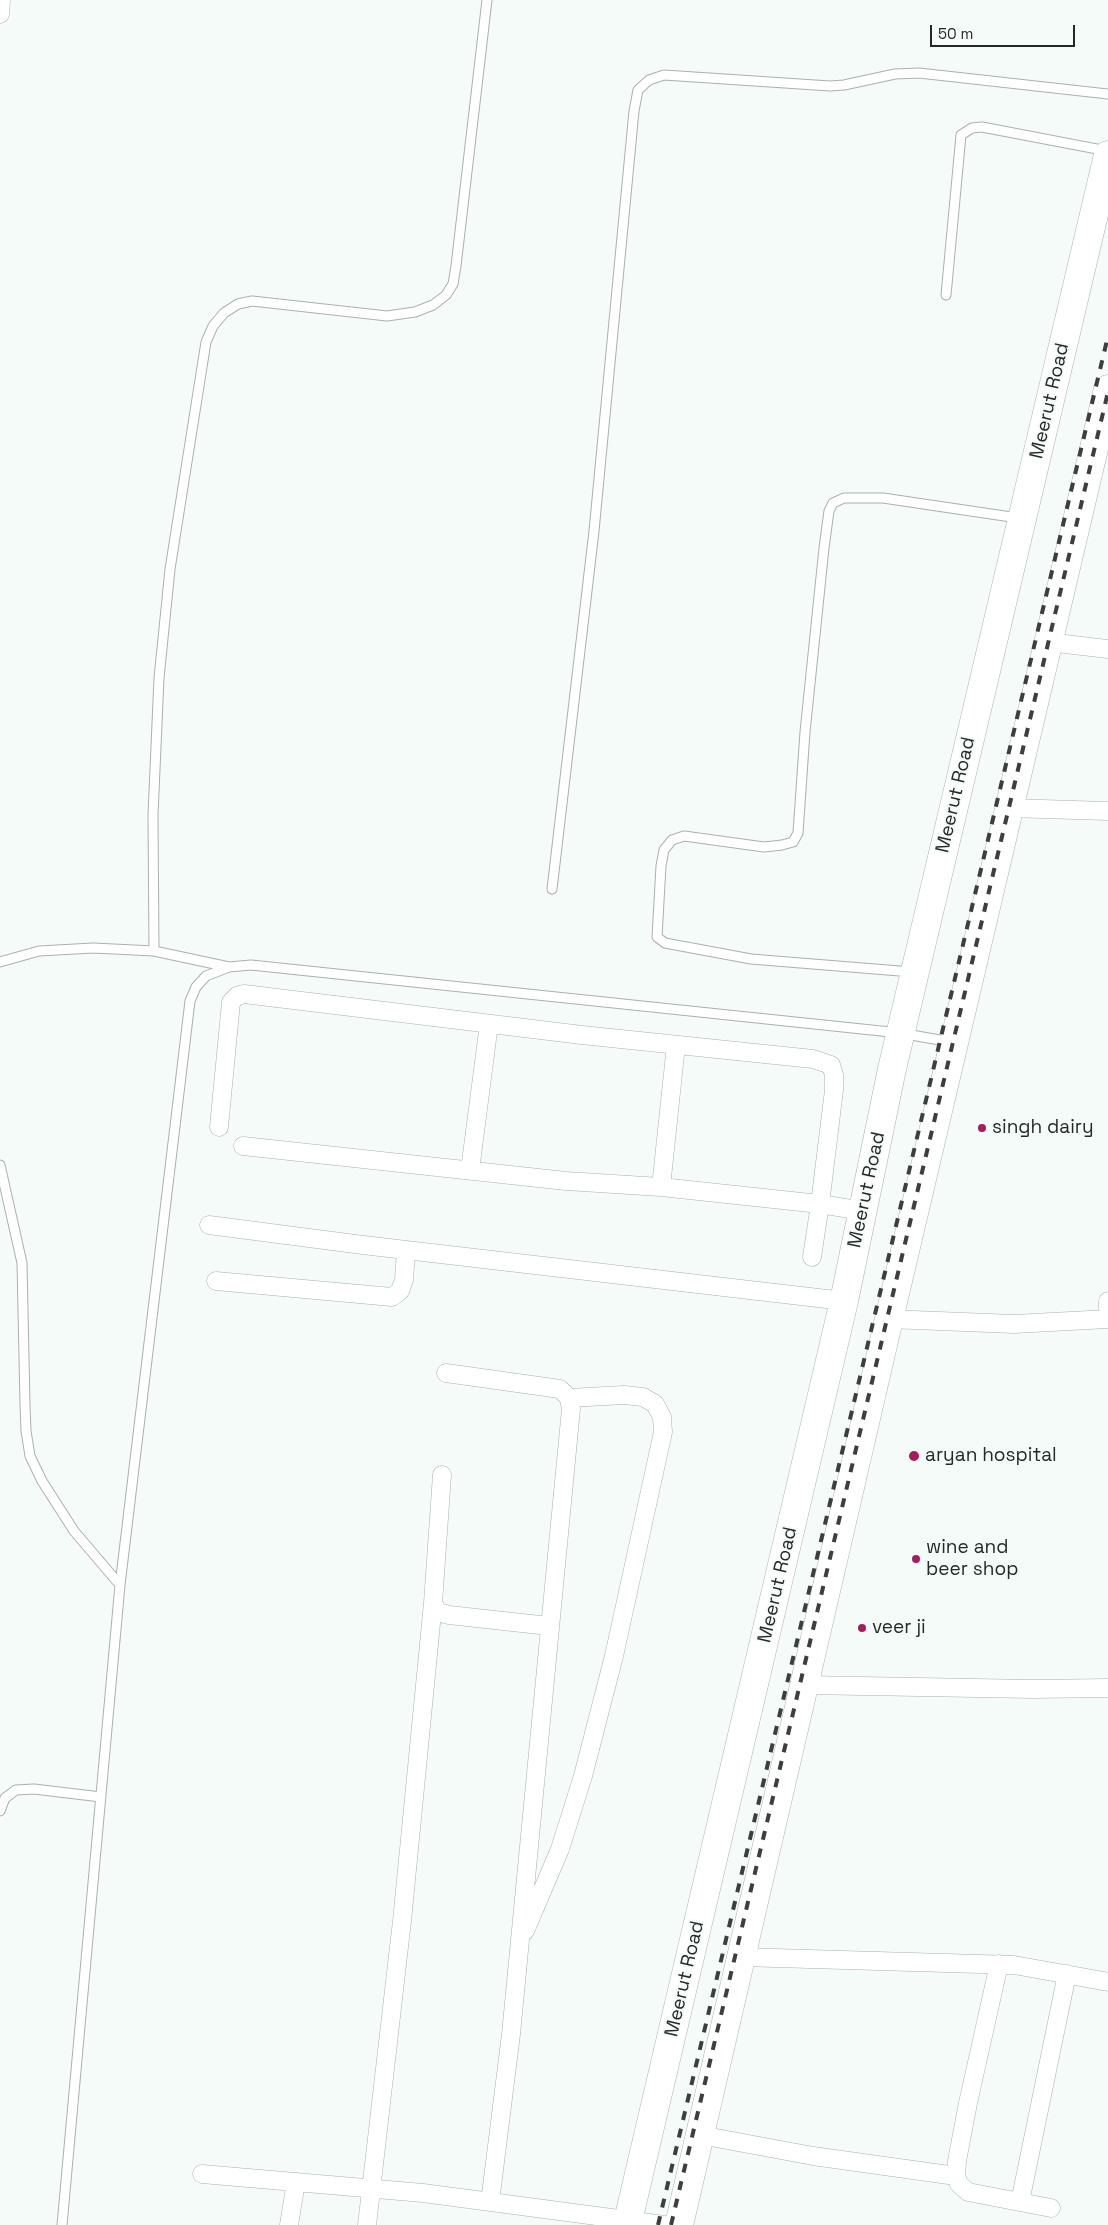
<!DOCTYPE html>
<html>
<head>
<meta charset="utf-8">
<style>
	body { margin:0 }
	#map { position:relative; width:1108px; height:2225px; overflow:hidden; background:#f5fbf9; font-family:"Space Grotesk",sans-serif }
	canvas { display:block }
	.scale { position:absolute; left:930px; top:25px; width:145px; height:22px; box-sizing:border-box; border:2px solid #262828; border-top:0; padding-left:6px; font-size:15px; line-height:18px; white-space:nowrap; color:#262828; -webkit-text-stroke:4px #f5fbf9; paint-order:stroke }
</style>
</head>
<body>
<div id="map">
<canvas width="1108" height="2225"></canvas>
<div class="scale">50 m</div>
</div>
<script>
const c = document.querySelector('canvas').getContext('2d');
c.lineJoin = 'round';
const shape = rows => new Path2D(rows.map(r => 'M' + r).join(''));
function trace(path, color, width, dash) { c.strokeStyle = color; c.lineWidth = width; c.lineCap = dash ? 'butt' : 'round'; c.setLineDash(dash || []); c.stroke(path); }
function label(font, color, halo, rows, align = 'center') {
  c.font = font + ' "Space Grotesk",sans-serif'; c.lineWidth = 4; c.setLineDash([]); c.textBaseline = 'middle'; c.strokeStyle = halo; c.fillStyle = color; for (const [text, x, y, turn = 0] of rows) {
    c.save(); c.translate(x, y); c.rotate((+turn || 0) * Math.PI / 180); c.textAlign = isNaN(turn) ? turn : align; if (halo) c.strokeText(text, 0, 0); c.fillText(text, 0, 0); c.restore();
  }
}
const service = shape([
	[946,295,961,135,972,128,982,127,1108,151],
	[552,889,594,531,634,111,638,90,649,80,664,75,830,86,844,85,895,74,919,73,1108,94],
	[154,951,153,815,159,678,170,569,206,342,213,326,224,313,238,304,252,301,387,316,415,312,433,305,446,295,453,284,456,266,487,0],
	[0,962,39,951,93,948,154,951,229,967],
	[912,972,751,959,665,943,657,937,661,866,664,850,672,840,684,836,764,847,782,845,793,842,798,833,805,732,824,548,829,511,833,503,844,498,883,498,1018,518],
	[0,1165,22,1263,25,1405,26,1431,30,1456,42,1481,74,1531,120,1585],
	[0,1811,5,1798,16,1790,34,1789,101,1797],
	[62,2225,120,1585,190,1001,196,987,206,976,229,967,251,965,900,1033,951,1042]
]);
const minor = shape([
	[0,14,1,0],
	[1048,642,1108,649],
	[1009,808,1108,811],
	[219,1127,231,1002,237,996,244,994,582,1035,813,1059,831,1065,834,1075,834,1090,820,1204,863,1211],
	[243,1146,566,1181,661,1187,820,1204,812,1257],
	[470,1170,489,1024],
	[661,1187,676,1045],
	[209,1225,363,1245,844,1301],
	[216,1281,392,1297,400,1291,404,1280,406,1250],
	[889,1319,1014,1324,1108,1319],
	[1108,1319,1108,1301],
	[446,1373,560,1389,569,1398,571,1409,511,2034,490,2202],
	[442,1475,433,1603,438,1612,449,1615,549,1626],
	[804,1685,1033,1689,1108,1688],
	[525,1931,560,1849,583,1776,614,1656,663,1432,662,1417,655,1404,643,1397,624,1395,569,1398],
	[741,1957,1014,1965,1108,1982],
	[999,1964,968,2103,957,2161,956,2176,959,2184,968,2192,1051,2208],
	[700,2135,813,2156,956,2176],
	[202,2174,423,2193,664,2225],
	[1020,2202,1067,1974],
	[289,2225,296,2182],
	[367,2225,402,1921,433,1603]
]);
const trunk = shape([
	[627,2225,844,1301,892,1069,1108,155],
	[679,2225,889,1319,1108,389]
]);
const rail = shape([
	[658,2225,1108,336],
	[671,2225,1108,392]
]);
const markers = [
	[982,1128,5,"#a81b5d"],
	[914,1456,6,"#a81b5d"],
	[916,1559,5,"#a81b5d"],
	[862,1628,5,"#a81b5d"]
];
const streetNames = [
	["Meerut Road",1050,401,-77],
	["Meerut Road",956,795,-77],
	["Meerut Road",867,1190,-78],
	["Meerut Road",778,1585,-77],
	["Meerut Road",685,1979,-77]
];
const poiNames = [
	["singh dairy",992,1128],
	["aryan hospital",925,1456],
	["wine and",926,1548],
	["beer shop",926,1570],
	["veer ji",872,1628]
];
trace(service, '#abb0af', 11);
trace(minor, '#abb0af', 19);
trace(trunk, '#abb0af', 29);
trace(service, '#fff', 9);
trace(minor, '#fff', 18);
trace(trunk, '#fff', 28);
trace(rail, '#3d3f3f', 4, [9, 9]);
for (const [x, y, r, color] of markers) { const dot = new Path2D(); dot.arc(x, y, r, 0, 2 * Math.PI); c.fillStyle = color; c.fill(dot); trace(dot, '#f5fbf9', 2); }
label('19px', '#262828', '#f5fbf9', streetNames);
label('19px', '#262828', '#f5fbf9', poiNames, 'left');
</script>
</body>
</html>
